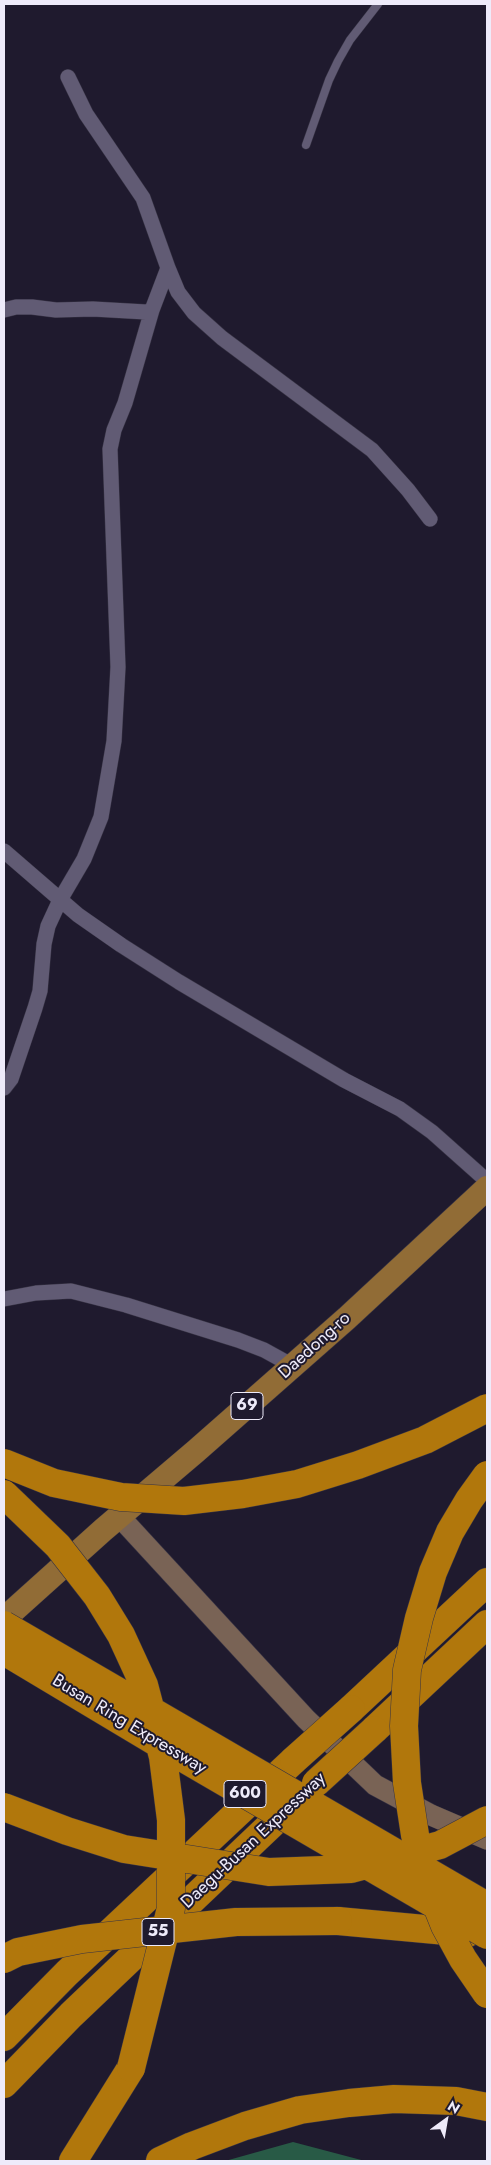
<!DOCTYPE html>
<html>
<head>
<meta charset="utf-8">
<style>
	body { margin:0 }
	#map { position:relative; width:491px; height:2165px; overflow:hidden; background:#1f1a2e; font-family:Jost,sans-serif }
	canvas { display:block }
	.frame { position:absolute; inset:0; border:5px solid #eeebfa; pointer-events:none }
	.north { position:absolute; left:421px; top:2095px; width:50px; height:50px; -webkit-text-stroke:4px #1f1a2e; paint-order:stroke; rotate:32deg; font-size:14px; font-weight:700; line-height:20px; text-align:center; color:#eeebfa }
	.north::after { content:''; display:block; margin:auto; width:18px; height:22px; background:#eeebfa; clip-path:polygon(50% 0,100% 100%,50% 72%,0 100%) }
</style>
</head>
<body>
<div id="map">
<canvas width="491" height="2165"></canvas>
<div class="frame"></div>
<div class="north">N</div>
</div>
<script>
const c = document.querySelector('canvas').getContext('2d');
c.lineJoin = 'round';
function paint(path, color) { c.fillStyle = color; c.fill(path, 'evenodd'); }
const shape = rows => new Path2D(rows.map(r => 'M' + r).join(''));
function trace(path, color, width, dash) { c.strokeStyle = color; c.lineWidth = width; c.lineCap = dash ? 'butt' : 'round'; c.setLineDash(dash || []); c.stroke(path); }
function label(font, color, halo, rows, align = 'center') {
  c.font = font + ' Jost,sans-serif'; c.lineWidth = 4; c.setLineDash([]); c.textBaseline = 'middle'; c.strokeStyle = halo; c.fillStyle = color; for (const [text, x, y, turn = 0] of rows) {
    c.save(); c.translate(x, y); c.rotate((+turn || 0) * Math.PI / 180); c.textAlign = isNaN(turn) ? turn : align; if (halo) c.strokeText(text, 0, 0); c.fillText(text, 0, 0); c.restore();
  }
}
const forest = shape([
	[293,2142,365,2161,225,2161]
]);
const lane = shape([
	[306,145,329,80,338,61,350,40,378,4]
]);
const street = shape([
	[168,268,178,292,194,313,222,338,372,450,408,490,430,519],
	[4,310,16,307,32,307,56,310,93,309,146,312,152,310,168,268,143,198,86,114,68,77],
	[4,851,78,915,121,945,179,982,344,1080,400,1109,432,1132,487,1181],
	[4,1088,11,1079,35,1008,40,991,44,944,48,926,60,900,84,859,101,817,114,741,118,667,110,449,114,430,125,403,152,310],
	[4,1299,36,1293,71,1291,126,1305,238,1340,264,1350,293,1366]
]);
const secondary = shape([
	[119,1516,306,1719,375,1785,431,1815,487,1839]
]);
const primary = shape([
	[4,1619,103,1530,196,1451,347,1318,487,1188]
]);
const highway = shape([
	[351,1709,487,1582],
	[374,1730,487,1624],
	[338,1921,468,1933],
	[4,2037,67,1973,294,1760],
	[4,2084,71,2015,297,1800],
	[73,2161,131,2068],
	[160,2161,192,2146,245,2126,300,2110,349,2103,394,2099,456,2101,487,2107]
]);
const highwayBridge = shape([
	[4,1463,54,1483,121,1497,184,1501,243,1494,297,1484,358,1465,425,1440,487,1408],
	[487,1475,469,1500,450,1532,433,1572,419,1618,407,1670,404,1726,407,1783,415,1835,427,1881,445,1926,463,1959,487,1994],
	[4,1494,58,1546,97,1596,121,1635,144,1685,163,1757,171,1820,171,1908,131,2068],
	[4,1625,487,1906],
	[4,1651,166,1748,487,1935],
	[294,1760,351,1709],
	[316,1783,374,1730],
	[4,1807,67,1831,124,1849,269,1872,351,1869,440,1845,487,1820],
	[4,1959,18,1952,82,1939,236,1922,338,1921]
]);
const shields = [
	[247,1406,32],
	[245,1794,42],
	[158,1932,32]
];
const shieldNames = [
	["69",247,1406],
	["600",245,1794],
	["55",158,1932]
];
const streetNames = [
	["Daedong-ro",315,1346,-42],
	["Busan Ring Expressway",129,1725,31],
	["Daegu-Busan Expressway",254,1841,-43]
];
paint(forest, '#285a46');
trace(lane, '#373344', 9);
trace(street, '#373344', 16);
trace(secondary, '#373344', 22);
trace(primary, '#373344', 25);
trace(highway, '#373344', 29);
trace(lane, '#615b74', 8);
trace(street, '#615b74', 15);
trace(secondary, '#796355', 21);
trace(primary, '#916c36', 24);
trace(highway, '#b1770c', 28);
trace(highwayBridge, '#373344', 29, []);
trace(highwayBridge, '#b1770c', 28);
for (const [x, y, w] of shields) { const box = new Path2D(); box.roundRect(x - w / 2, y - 13.5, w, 27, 4); c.fillStyle = '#1f1a2e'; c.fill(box); trace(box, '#eeebfa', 1); }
label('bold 16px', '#eeebfa', null, shieldNames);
label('18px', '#eeebfa', '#1f1a2e', streetNames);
</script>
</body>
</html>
